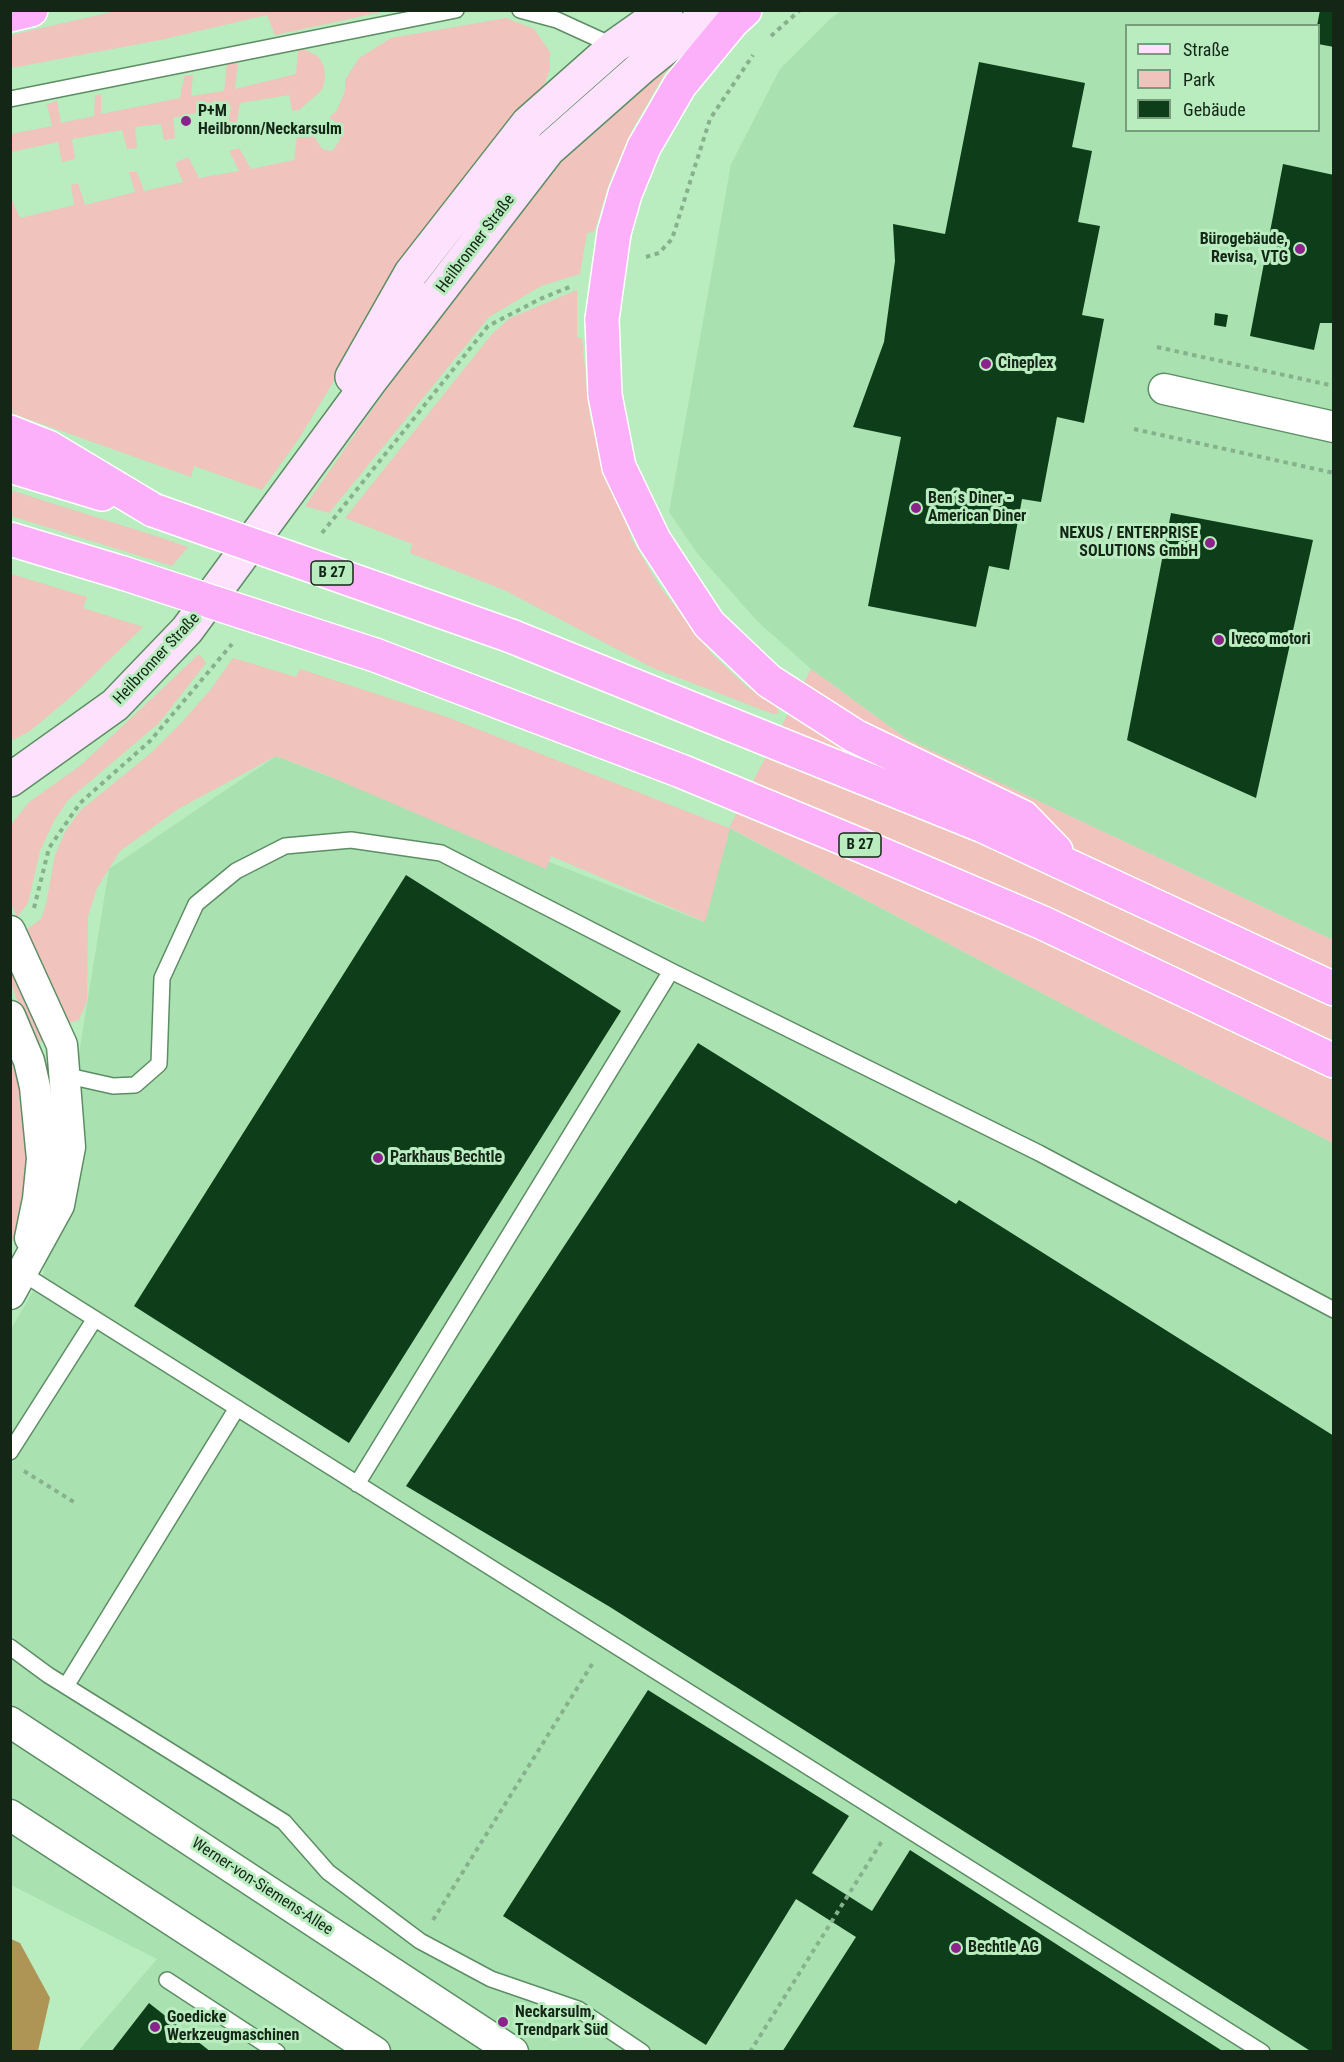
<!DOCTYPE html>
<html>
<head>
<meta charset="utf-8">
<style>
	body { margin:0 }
	#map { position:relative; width:1344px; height:2062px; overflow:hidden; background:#b9ecbf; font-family:"Roboto Condensed",sans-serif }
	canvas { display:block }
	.frame { position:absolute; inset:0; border:12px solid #142717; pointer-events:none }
	.legend { position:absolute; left:1125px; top:24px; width:195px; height:108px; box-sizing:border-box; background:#b9ecbf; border:2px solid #779d7c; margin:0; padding:8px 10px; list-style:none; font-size:18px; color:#142717 }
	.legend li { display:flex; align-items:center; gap:12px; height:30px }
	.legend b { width:30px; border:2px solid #779d7c }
</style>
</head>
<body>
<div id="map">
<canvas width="1344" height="2062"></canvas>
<div class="frame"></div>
<ul class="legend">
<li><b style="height:8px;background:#fee2fd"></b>Straße</li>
<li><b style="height:16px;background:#f0c3bc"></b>Park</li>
<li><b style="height:16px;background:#0d3e19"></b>Gebäude</li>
</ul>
</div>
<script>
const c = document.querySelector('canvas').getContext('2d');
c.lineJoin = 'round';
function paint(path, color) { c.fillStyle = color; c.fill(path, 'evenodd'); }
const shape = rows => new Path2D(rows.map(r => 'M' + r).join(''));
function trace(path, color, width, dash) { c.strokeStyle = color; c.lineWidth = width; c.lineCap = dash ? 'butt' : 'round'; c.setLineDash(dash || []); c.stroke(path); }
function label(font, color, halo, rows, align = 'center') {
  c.font = font + ' "Roboto Condensed",sans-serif'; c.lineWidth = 6; c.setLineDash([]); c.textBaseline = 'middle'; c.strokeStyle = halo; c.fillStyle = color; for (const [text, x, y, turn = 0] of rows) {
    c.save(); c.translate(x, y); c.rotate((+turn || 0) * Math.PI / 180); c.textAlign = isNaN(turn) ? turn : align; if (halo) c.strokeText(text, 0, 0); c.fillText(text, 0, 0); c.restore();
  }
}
const built = shape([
	[842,10,1333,11,1333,940,907,739,811,669,758,622,697,553,669,512,731,164,780,69,830,19],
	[1126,26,1318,26,1318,130,1126,130],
	[276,756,704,922,729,828,1108,1028,1333,1143,1333,2051,78,2051,157,1959,11,1885,11,1329,43,1274,109,869]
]);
const green = shape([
	[116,11,116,10,386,11,275,35,267,15,160,40,11,68,11,35],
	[506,18,534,29,550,52,550,69,542,91,399,274,298,440,262,490,194,466,191,477,11,413,11,198,20,218,74,205,71,185,78,183,85,205,135,192,129,172,137,172,144,191,183,182,175,163,188,157,199,178,239,171,229,151,239,148,251,169,294,160,297,136,314,136,322,149,332,151,339,142,340,133,337,123,329,118,337,110,345,91,345,80,359,58,391,38],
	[302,48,319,57,324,67,325,79,322,90,299,110,292,111,289,95,240,103,236,126,228,127,231,105,173,118,175,138,164,140,161,124,135,127,137,148,127,149,122,130,72,139,75,159,62,162,58,142,11,152,11,134,52,126,47,104,57,101,61,123,94,116,95,95,101,94,101,114,180,98,184,76,193,75,191,96,224,91,227,64,238,63,235,89,296,74,298,50],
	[672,52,680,60,665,73,632,130,611,178,594,232,587,233,580,274,541,286,489,317,329,513,305,506,418,344,518,208,622,95],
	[577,290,577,337,582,339,590,418,632,540,660,587,712,654,747,687,776,706,779,713,773,714,653,668,504,590,410,553,412,544,345,518,492,334,510,318],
	[10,490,159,537,188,547,172,566,11,516],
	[11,574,87,597,83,608,143,627,73,695,30,731,11,741],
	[199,654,206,663,159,723,68,800,54,821,40,851,28,903,17,917,11,904,11,825,29,802,81,765],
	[233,658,296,677,300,669,447,717,729,828,811,669,907,739,1333,940,1333,1143,1108,1028,730,828,705,922,551,856,546,869,324,774,276,756,178,809,120,851,97,888,88,916,87,1001,79,1020,69,1023,63,1019,23,932,41,919,46,904,55,855,66,830,81,810,152,752,181,723,211,689],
	[10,959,44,1040,35,1044,11,984],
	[11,1043,31,1131,25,1201,11,1246]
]);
const water = shape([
	[11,1939,20,1943,50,1998,38,2051,11,2051]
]);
const building = shape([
	[1320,10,1334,10,1334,47,1318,44,1317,26],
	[979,62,1085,83,1072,147,1092,151,1078,222,1100,226,1082,315,1104,319,1084,423,1057,417,1041,502,1022,499,1009,570,989,566,976,627,868,606,901,437,853,427,884,342,895,261,893,224,945,234],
	[1283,164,1334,175,1334,323,1320,323,1314,350,1250,336],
	[1215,313,1228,315,1226,327,1214,325],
	[1171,513,1313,540,1256,798,1127,740],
	[406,875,621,1011,349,1443,134,1306],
	[698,1043,956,1204,959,1200,1334,1436,1334,2052,1312,2052,610,1607,406,1486],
	[648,1690,849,1816,812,1873,872,1911,910,1850,1224,2052,782,2052,856,1937,796,1899,706,2045,503,1916],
	[149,2003,211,2052,111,2052]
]);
const path = shape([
	[771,36,800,10],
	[646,257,659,253,672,239,710,119,753,55],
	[1157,347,1334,386],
	[1134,429,1334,473],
	[322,533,488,326,540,299,572,286],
	[34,908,49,848,80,803,150,741,232,644],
	[24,1471,77,1504],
	[433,1920,594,1661],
	[750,2052,882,1841]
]);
const service = shape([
	[520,10,557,20,616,47],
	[10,99,456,10],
	[64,1075,113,1086,135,1085,159,1064,162,978,196,904,236,871,285,846,351,840,441,853,671,971,1039,1153,1334,1310],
	[22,1273,1262,2052],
	[10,1452,94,1320],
	[357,1484,671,971],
	[10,1647,48,1675,284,1822,328,1872,420,1941,491,1979,578,2009,642,2052],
	[66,1686,237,1408],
	[167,1980,277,2052]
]);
const minor = shape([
	[1164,389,1334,427],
	[10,931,62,1045,70,1147,59,1205,10,1294],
	[10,1016,29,1061,35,1087,42,1159,38,1199,30,1238],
	[10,1722,513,2052],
	[10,1815,375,2052]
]);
const secondary = shape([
	[352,377,411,273,528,123,615,46,666,10],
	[10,780,115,705,187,630,370,381,548,150,642,67,713,10]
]);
const trunk = shape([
	[10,15,31,10],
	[614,233,625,194,644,147,680,85,732,22,745,10],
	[602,319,605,395,619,467,654,540,709,624,769,681,855,736,1023,817,1056,851],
	[10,432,48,447,153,510],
	[10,466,102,494],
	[10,539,123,573],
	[511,636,983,826,1334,989],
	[375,655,681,771,862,846,1043,923,1334,1061]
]);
const trunkBridge = shape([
	[602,319,614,233],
	[153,510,511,636],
	[123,573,375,655]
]);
const markers = [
	[186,121,6,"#8a238a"],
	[1300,249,6,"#8a238a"],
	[986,364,6,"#8a238a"],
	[916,508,6,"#8a238a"],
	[1210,543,6,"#8a238a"],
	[1219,640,6,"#8a238a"],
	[378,1158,6,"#8a238a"],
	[956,1948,6,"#8a238a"],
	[503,2022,6,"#8a238a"],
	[155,2027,6,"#8a238a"]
];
const shields = [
	[332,573,42],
	[860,845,42]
];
const shieldNames = [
	["B 27",332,573],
	["B 27",860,845]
];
const poiNames = [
	["P+M",198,112],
	["Heilbronn/Neckarsulm",198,130],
	["Bürogebäude,",1288,240,"right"],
	["Revisa, VTG",1288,258,"right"],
	["Cineplex",998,364],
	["Ben´s Diner -",928,499],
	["American Diner",928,517],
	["NEXUS / ENTERPRISE",1198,534,"right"],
	["SOLUTIONS GmbH",1198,552,"right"],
	["Iveco motori",1231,640],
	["Parkhaus Bechtle",390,1158],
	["Bechtle AG",968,1948],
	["Neckarsulm,",515,2013],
	["Trendpark Süd",515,2031],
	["Goedicke",167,2018],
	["Werkzeugmaschinen",167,2036]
];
const streetNames = [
	["Heilbronner Straße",476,244,-53],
	["Heilbronner Straße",157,659,-47],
	["Werner-von-Siemens-Allee",262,1887,33]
];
paint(built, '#a9e2b0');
paint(green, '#f0c3bc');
paint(water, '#ae9556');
paint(building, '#0d3e19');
trace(service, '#5d8d64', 18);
trace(minor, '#5d8d64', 33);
trace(secondary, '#5d8d64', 36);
trace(trunk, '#fff', 36);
trace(path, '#87b18c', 4, [4.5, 4.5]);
trace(service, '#fff', 15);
trace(minor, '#fff', 30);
trace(secondary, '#fee2fd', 33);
trace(trunk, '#fcb0fa', 33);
trace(trunkBridge, '#fff', 36, []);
trace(trunkBridge, '#fcb0fa', 33);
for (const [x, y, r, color] of markers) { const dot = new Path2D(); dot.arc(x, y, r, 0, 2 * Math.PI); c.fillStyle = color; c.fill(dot); trace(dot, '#b9ecbf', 2); }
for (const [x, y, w] of shields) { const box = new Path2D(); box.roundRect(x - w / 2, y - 12, w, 24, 4.5); c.fillStyle = '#b9ecbf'; c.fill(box); trace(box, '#142717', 1.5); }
label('bold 15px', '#142717', null, shieldNames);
label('bold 16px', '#142717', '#b9ecbf', poiNames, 'left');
label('16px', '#142717', '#b9ecbf', streetNames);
</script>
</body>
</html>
